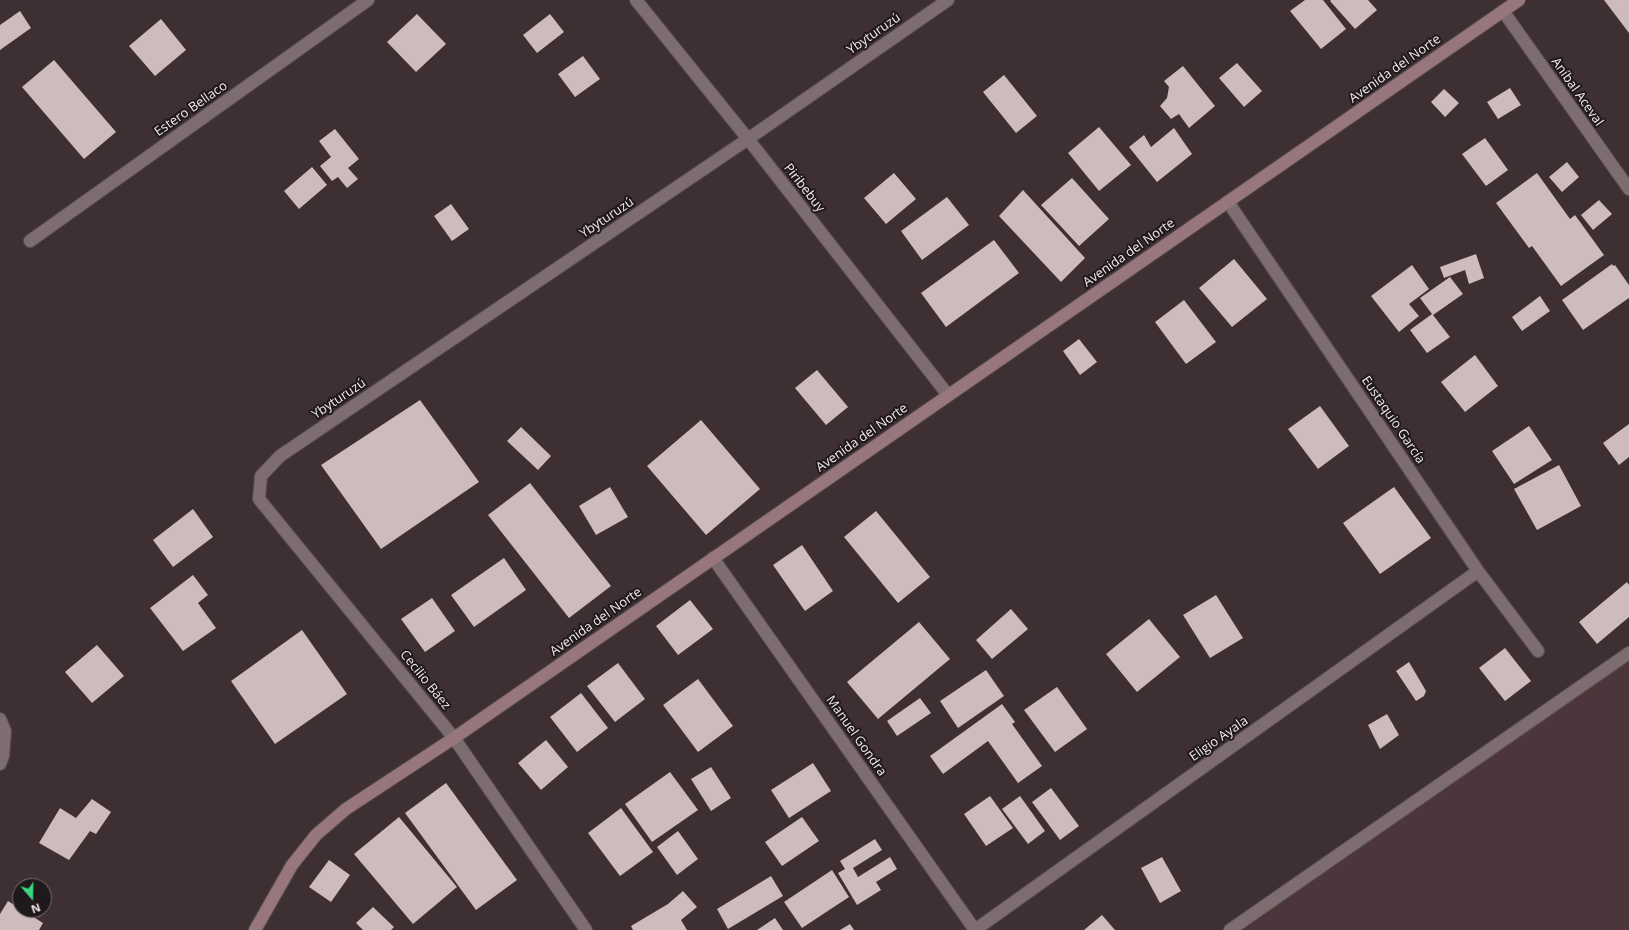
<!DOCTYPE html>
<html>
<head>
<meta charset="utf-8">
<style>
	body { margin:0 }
	#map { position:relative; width:1629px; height:930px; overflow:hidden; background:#3e2f33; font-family:"Open Sans",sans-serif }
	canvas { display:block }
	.north { position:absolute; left:12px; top:878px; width:40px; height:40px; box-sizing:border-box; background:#20191b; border:1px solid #746c6e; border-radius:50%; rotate:160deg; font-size:11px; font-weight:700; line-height:16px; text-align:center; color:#f3e9eb }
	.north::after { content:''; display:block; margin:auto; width:14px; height:18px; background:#3bd77e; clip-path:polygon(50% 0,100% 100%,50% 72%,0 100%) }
</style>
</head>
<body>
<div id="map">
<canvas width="1629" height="930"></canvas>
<div class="north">N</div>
</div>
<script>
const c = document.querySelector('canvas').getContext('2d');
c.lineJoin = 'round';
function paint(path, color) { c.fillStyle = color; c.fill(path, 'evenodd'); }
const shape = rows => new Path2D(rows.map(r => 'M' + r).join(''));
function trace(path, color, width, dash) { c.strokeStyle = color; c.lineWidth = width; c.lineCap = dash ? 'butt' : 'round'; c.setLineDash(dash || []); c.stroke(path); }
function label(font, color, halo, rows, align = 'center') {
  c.font = font + ' "Open Sans",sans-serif'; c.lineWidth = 4; c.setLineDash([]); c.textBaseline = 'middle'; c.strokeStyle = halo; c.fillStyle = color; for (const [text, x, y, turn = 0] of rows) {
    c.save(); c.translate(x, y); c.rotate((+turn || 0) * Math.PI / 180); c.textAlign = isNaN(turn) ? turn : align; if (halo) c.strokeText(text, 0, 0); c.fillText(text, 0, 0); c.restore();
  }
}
const built = shape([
	[1629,659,1629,930,1243,930]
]);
const building = shape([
	[1305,0,1323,0,1346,29,1321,49,1290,11],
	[1331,0,1368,0,1377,10,1355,29,1330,1],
	[1604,0,1629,0,1629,33],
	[20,11,31,28,0,50,0,25],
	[417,14,446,44,416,72,387,42],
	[550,14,564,32,537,53,523,35],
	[161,19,186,50,155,76,129,46],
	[583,56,600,79,575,97,558,74],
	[54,60,116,132,84,159,22,87],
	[1237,63,1262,91,1244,107,1219,78],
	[1183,66,1215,106,1189,128,1179,114,1171,119,1160,106,1167,98,1169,87,1164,81],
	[1004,75,1037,116,1016,133,983,92],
	[1510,88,1521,105,1498,119,1487,102],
	[1444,89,1459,103,1445,117,1431,102],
	[1099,127,1131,165,1099,191,1068,153],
	[1174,128,1192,154,1157,182,1129,147,1144,135,1151,147],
	[335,129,359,159,348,168,358,179,347,188,338,177,332,181,320,166,331,157,319,141],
	[1485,138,1508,170,1486,186,1462,154],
	[1567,162,1579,177,1562,192,1549,177],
	[312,167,327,185,299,209,284,191],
	[894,173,916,199,886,224,864,198],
	[1537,173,1570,219,1575,215,1604,255,1561,286,1532,246,1529,248,1496,203],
	[1072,178,1109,219,1079,246,1041,205],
	[1023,190,1085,258,1061,282,999,216],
	[947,197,969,225,922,260,901,231],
	[1599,200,1612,214,1593,230,1581,215],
	[451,204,469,229,452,241,434,216],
	[994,240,1019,273,946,327,921,293],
	[1476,254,1484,278,1469,284,1465,270,1444,278,1440,267],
	[1234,259,1267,299,1232,327,1199,288],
	[1612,264,1613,266,1615,265,1629,285,1629,298,1583,330,1562,300],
	[1412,265,1429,289,1409,304,1419,316,1399,332,1371,296],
	[1450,277,1463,294,1433,315,1450,337,1427,353,1410,330,1432,314,1420,298],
	[1540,296,1550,311,1522,331,1512,317],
	[1184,300,1216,342,1186,364,1155,322],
	[1079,339,1097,362,1080,375,1063,351],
	[1475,355,1498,386,1465,412,1441,382],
	[817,370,848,407,826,425,795,388],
	[420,400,479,482,381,549,321,465],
	[1320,406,1349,446,1318,469,1288,429],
	[701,420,760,489,706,535,647,466],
	[1629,424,1629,457,1619,465,1603,443],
	[1529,426,1552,460,1514,484,1492,451],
	[521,427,551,456,538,470,507,441],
	[1559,465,1581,506,1537,530,1514,489],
	[530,483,611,586,569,618,488,515],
	[610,487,628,517,596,535,579,506],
	[1394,487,1431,538,1380,574,1343,523],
	[193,509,213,537,173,567,153,540],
	[876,511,930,577,898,603,844,537],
	[802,545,833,591,805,611,773,565],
	[504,558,526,590,474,627,451,595],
	[193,575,208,595,198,603,216,628,183,651,150,608],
	[1627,582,1629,585,1629,617,1597,644,1579,622],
	[1216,595,1243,638,1210,658,1183,615],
	[432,598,455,631,425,652,401,619],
	[690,600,713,629,678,655,656,626],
	[1011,609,1028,629,992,659,976,640],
	[1149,619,1180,657,1137,692,1106,654],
	[919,622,950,659,878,719,847,682],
	[302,630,347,694,275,744,231,681],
	[97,645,124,676,92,703,65,672],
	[1505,648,1531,681,1505,701,1479,668],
	[1409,662,1426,691,1424,696,1416,701,1396,671],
	[618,663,645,699,615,722,587,686],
	[986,670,1004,696,958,728,940,701],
	[698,679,733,726,698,752,663,705],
	[1057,687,1087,729,1055,752,1024,710],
	[581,693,608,728,577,752,550,717],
	[920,698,931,713,897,736,887,721],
	[1002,704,1015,722,1012,724,1042,766,1018,783,988,741,943,774,930,756],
	[1387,714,1399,735,1380,749,1368,725],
	[546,740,568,767,541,790,518,763],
	[813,763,831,791,789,818,771,790],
	[711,767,731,798,711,811,691,779],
	[670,772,698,810,652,842,625,804],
	[446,783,517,880,476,910,405,813],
	[1051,788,1079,826,1060,840,1032,802],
	[990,796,1013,828,986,846,964,814],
	[1020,796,1045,831,1028,844,1002,809],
	[92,799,111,812,96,834,90,831,69,860,39,843,60,808,76,818],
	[621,808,653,852,620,876,588,833],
	[399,817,457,887,413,924,354,854],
	[802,817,819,841,782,866,765,842],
	[678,831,698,859,677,875,657,847],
	[875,839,882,850,853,868,858,877,890,857,897,869,876,882,881,890,857,905,838,873,845,869,840,861],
	[1162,857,1181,891,1160,903,1141,868],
	[329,860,350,875,331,902,309,887],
	[832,870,849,897,802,928,784,902],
	[771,876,783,896,728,929,717,909],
	[683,891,697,907,681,920,687,930,633,930,631,926,668,904],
	[8,901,43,923,39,930,0,930,0,914],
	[373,907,394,927,391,930,363,930,356,923],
	[1102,915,1115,930,1084,930],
	[775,918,783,930,757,930],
	[850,924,854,930,840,930]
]);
const street = shape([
	[636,0,748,139,948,395],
	[1503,11,1629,189],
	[1228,202,1478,571,1538,651],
	[30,241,368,0],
	[713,558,975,930],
	[0,719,5,731,3,756,0,764],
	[586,930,454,738,259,499,261,476,280,456,748,139,948,0],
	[975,930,1478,571],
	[1230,930,1629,653]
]);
const secondary = shape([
	[255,930,292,865,316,835,346,809,454,738,1519,0]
]);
const streetNames = [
	["Ybyturuzú",874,34,-35],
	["Avenida del Norte",1395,69,-35],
	["Aníbal Aceval",1577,92,55],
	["Estero Bellaco",191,109,-35],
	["Piribebuy",804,188,52],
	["Ybyturuzú",607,218,-34],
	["Avenida del Norte",1129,253,-35],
	["Ybyturuzú",339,399,-34],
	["Eustaquio García",1393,420,56],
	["Avenida del Norte",862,438,-35],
	["Avenida del Norte",596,622,-35],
	["Cecilio Báez",425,680,51],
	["Manuel Gondra",856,736,55],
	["Eligio Ayala",1219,739,-35]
];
paint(built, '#4c363b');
paint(building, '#cdbbbe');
trace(street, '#5a4e50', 14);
trace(secondary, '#5a4e50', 14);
trace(street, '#7d6d70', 12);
trace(secondary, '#97767e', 12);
label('13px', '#f3e9eb', '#20191b', streetNames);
</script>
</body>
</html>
